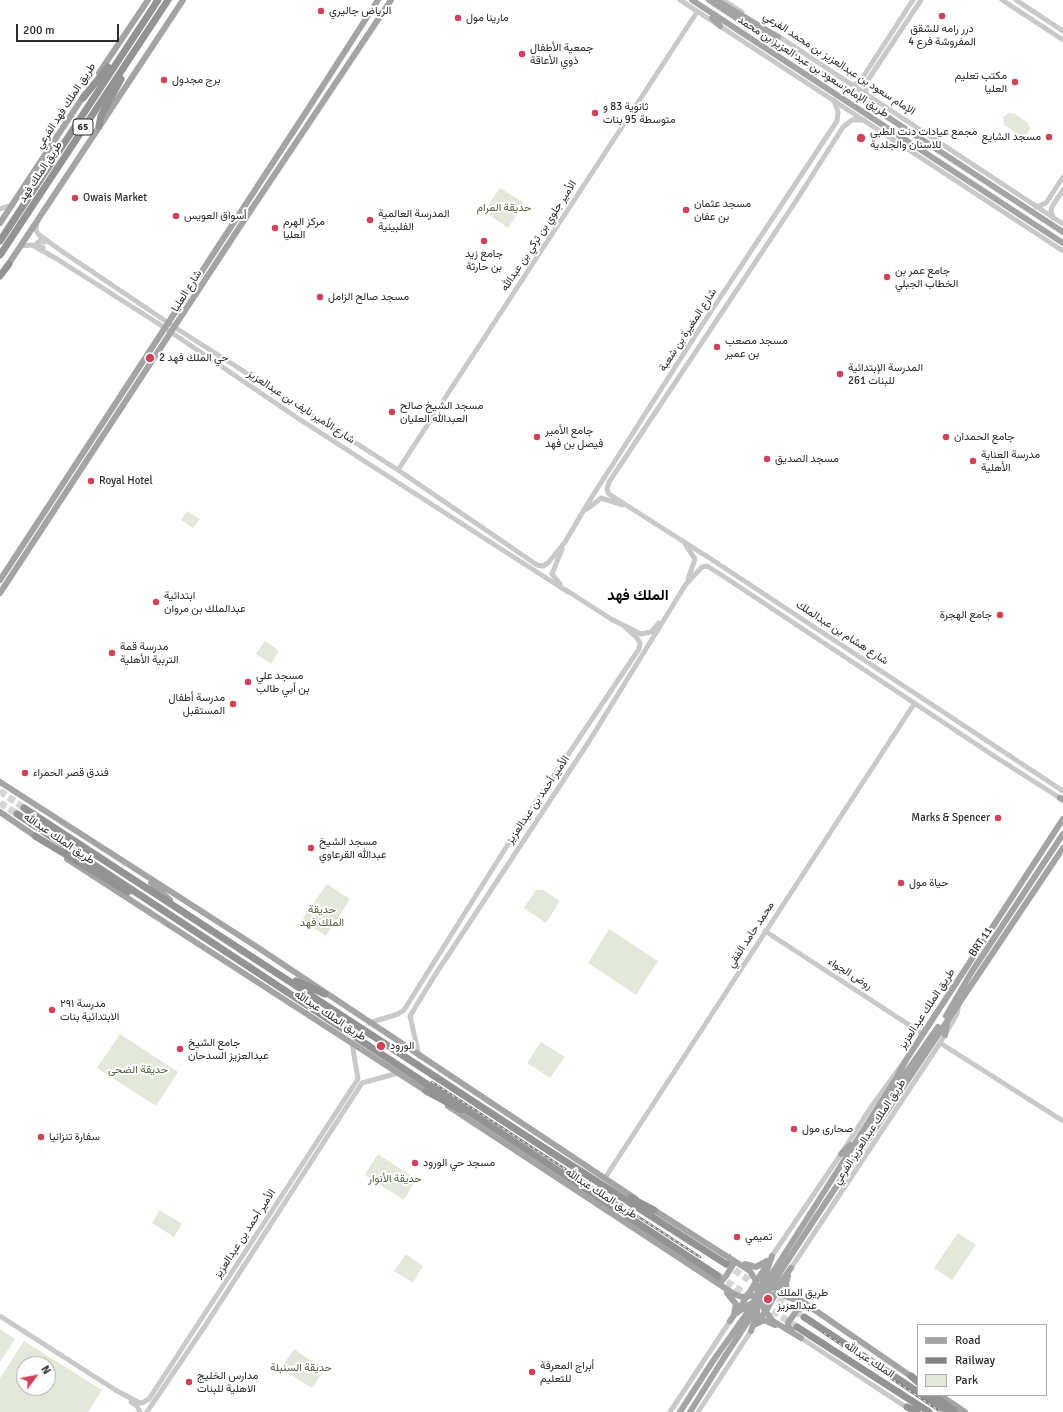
<!DOCTYPE html>
<html>
<head>
<meta charset="utf-8">
<style>
	body { margin:0 }
	#map { position:relative; width:1063px; height:1412px; overflow:hidden; background:#fff; font-family:Signika,sans-serif }
	canvas { display:block }
	.legend { position:absolute; left:917px; top:1324px; width:130px; height:72px; box-sizing:border-box; background:#fff; border:1px solid #ababab; margin:0; padding:5px 7px; list-style:none; font-size:12px; color:#2c2c2c }
	.legend li { display:flex; align-items:center; gap:8px; height:20px }
	.legend b { width:20px; border:1px solid #ababab }
	.north { position:absolute; left:16px; top:1356px; width:40px; height:40px; box-sizing:border-box; background:#fff; border:1px solid #ababab; border-radius:50%; rotate:58deg; font-size:11px; font-weight:700; line-height:16px; text-align:center; color:#2c2c2c }
	.north::after { content:''; display:block; margin:auto; width:14px; height:18px; background:#cf425a; clip-path:polygon(50% 0,100% 100%,50% 72%,0 100%) }
	.scale { position:absolute; left:16px; top:24px; width:103px; height:18px; box-sizing:border-box; border:2px solid #2c2c2c; border-top:0; padding-left:5px; font-size:12px; line-height:14px; white-space:nowrap; color:#2c2c2c; -webkit-text-stroke:3px #fff; paint-order:stroke }
</style>
</head>
<body>
<div id="map">
<canvas width="1063" height="1412"></canvas>
<ul class="legend">
<li><b style="height:5px;background:#a4a4a4"></b>Road</li>
<li><b style="height:5px;background:#818181"></b>Railway</li>
<li><b style="height:11px;background:#e3e8db"></b>Park</li>
</ul>
<div class="north">N</div>
<div class="scale">200 m</div>
</div>
<script>
const c = document.querySelector('canvas').getContext('2d');
c.lineJoin = 'round';
function paint(path, color) { c.fillStyle = color; c.fill(path, 'evenodd'); }
const shape = rows => new Path2D(rows.map(r => 'M' + r).join(''));
function trace(path, color, width, dash) { c.strokeStyle = color; c.lineWidth = width; c.lineCap = dash ? 'butt' : 'round'; c.setLineDash(dash || []); c.stroke(path); }
function label(font, color, halo, rows, align = 'center') {
  c.font = font + ' Signika,Vazirmatn,sans-serif'; c.lineWidth = 4; c.setLineDash([]); c.textBaseline = 'middle'; c.strokeStyle = halo; c.fillStyle = color; for (const [text, x, y, turn = 0] of rows) {
    c.save(); c.translate(x, y); c.rotate((+turn || 0) * Math.PI / 180); c.textAlign = isNaN(turn) ? turn : align; if (halo) c.strokeText(text, 0, 0); c.fillText(text, 0, 0); c.restore();
  }
}
const green = shape([
	[1009,113,1015,114,1027,122,1030,128,1027,134,1020,136,1004,125,1003,117],
	[500,188,524,203,508,228,484,211],
	[187,511,200,519,193,528,181,520],
	[265,641,278,650,278,652,271,664,256,654],
	[327,884,350,899,326,936,304,922,303,918],
	[536,890,543,890,560,901,546,923,524,908],
	[609,929,658,961,636,995,588,963],
	[120,1034,178,1072,156,1106,97,1068],
	[541,1042,565,1057,550,1078,527,1063],
	[378,1154,416,1179,404,1200,366,1176,365,1174],
	[160,1210,182,1224,174,1237,152,1223],
	[958,1233,976,1245,952,1280,934,1268],
	[406,1254,423,1266,413,1283,394,1271],
	[0,1329,15,1339,0,1362],
	[24,1341,102,1390,88,1412,0,1412,0,1378],
	[24,1364,48,1364,48,1388,24,1388],
	[294,1349,324,1370,312,1388,284,1371,283,1365]
]);
const highwayTunnel = shape([
	[0,791,24,808],
	[0,803,17,814],
	[726,1264,760,1288],
	[718,1276,753,1299],
	[769,1293,804,1317],
	[764,1305,797,1327]
]);
const minor = shape([
	[680,0,1063,251],
	[723,0,742,12],
	[1002,0,1063,40],
	[1016,0,1063,31],
	[775,34,1063,224],
	[852,85,856,84,861,80,913,0],
	[866,94,866,83,921,0],
	[864,120,852,120,843,127,794,204,609,482,607,489,609,494,626,505,711,559,1063,791],
	[1036,207,1046,203,1063,177],
	[0,209,12,205],
	[1053,218,1051,210,1053,205,1063,190],
	[37,222,36,230,38,234,60,250,179,330,398,470,537,565,543,566,548,563,565,542,588,503,704,322,837,121,838,112,834,100],
	[21,246,32,245,57,259,159,324,299,419,568,592],
	[43,248,37,243,41,240,45,242],
	[398,470,697,12],
	[587,509,601,498,623,505],
	[685,544,695,559,688,579],
	[560,584,552,574,562,549],
	[566,590,611,619,641,634,651,632,659,623],
	[765,931,923,1034],
	[369,1023,398,1014,404,1010,512,838,639,649,640,643,637,638,624,626],
	[940,1043,1063,1121],
	[419,1056,410,1016,435,975,588,743,686,584,702,567,707,566,723,576,994,756,1060,798,1063,798],
	[605,1178,914,704],
	[772,1256,841,1154,871,1107,904,1062],
	[791,1268,940,1043,957,1014,959,1004],
	[0,1316,117,1391],
	[801,1338,909,1409],
	[115,1390,138,1402,142,1403,149,1399,358,1079,352,1043],
	[131,1402,137,1406,140,1412],
	[147,1412,205,1326,362,1083,398,1073],
	[670,1412,730,1321],
	[698,1412,751,1331]
]);
const major = shape([
	[692,0,1063,243],
	[709,0,1063,232],
	[716,0,778,37],
	[712,18,720,26],
	[99,73,148,0],
	[0,223,85,94],
	[6,268,183,0],
	[0,580,308,109,378,0],
	[0,593,239,228,391,0],
	[0,782,254,945,636,1199],
	[1060,798,1063,800],
	[0,812,38,838],
	[67,859,429,1093],
	[151,883,170,900],
	[946,1016,971,973,1063,834],
	[945,1035,947,1023],
	[448,1106,734,1294,742,1297,758,1295,769,1290,783,1279,791,1268],
	[870,1124,938,1027],
	[841,1154,850,1145],
	[651,1208,750,1271,756,1281,758,1295,757,1314,751,1331],
	[810,1214,897,1077,906,1060,1063,819],
	[816,1217,1063,848],
	[772,1256,761,1288,761,1298,764,1309,773,1321,801,1338],
	[745,1264,756,1267,767,1261],
	[788,1276,786,1283,787,1291,915,1379],
	[714,1281,717,1282,722,1281,726,1276,733,1265,729,1257],
	[727,1293,736,1304,734,1314],
	[739,1309,766,1266],
	[730,1321,735,1314,758,1299,779,1294,793,1299],
	[756,1323,766,1311,782,1282],
	[756,1324,764,1320,775,1325],
	[792,1331,788,1326,788,1323,797,1310,803,1307,809,1308],
	[940,1395,965,1412],
	[680,1412,713,1361],
	[690,1412,720,1364]
]);
const highway = shape([
	[83,98,108,67],
	[99,126,101,116,121,79],
	[0,241,158,0],
	[0,255,168,0],
	[0,276,9,264],
	[24,808,543,1147,726,1264],
	[17,814,718,1276],
	[35,836,128,892],
	[296,981,325,994],
	[426,1091,461,1110],
	[631,1198,654,1210],
	[804,1317,918,1392],
	[797,1327,929,1412],
	[911,1376,918,1382],
	[923,1395,950,1412],
	[934,1395,955,1412],
	[907,1407,917,1412]
]);
const rail = shape([
	[432,1082,700,1257],
	[824,1333,941,1412]
]);
const majorBridge = shape([
	[713,1361,745,1316,810,1214],
	[720,1364,816,1217]
]);
const markers = [
	[321,11,4,"#cf425a"],
	[942,16,4,"#cf425a"],
	[458,18,4,"#cf425a"],
	[522,54,4,"#cf425a"],
	[164,80,4,"#cf425a"],
	[1015,82,4,"#cf425a"],
	[595,113,4,"#cf425a"],
	[1049,137,4,"#cf425a"],
	[861,138,5,"#cf425a"],
	[75,198,4,"#cf425a"],
	[686,210,4,"#cf425a"],
	[176,216,4,"#cf425a"],
	[370,220,4,"#cf425a"],
	[275,228,4,"#cf425a"],
	[484,241,4,"#cf425a"],
	[887,277,4,"#cf425a"],
	[320,297,4,"#cf425a"],
	[717,347,4,"#cf425a"],
	[150,358,5,"#cf425a"],
	[840,374,4,"#cf425a"],
	[392,412,4,"#cf425a"],
	[537,437,4,"#cf425a"],
	[946,437,4,"#cf425a"],
	[767,459,4,"#cf425a"],
	[973,461,4,"#cf425a"],
	[91,481,4,"#cf425a"],
	[156,602,4,"#cf425a"],
	[1000,615,4,"#cf425a"],
	[112,653,4,"#cf425a"],
	[248,682,4,"#cf425a"],
	[233,704,4,"#cf425a"],
	[25,773,4,"#cf425a"],
	[998,818,4,"#cf425a"],
	[311,848,4,"#cf425a"],
	[901,883,4,"#cf425a"],
	[52,1010,4,"#cf425a"],
	[381,1046,5,"#cf425a"],
	[180,1049,4,"#cf425a"],
	[794,1129,4,"#cf425a"],
	[41,1137,4,"#cf425a"],
	[415,1163,4,"#cf425a"],
	[737,1237,4,"#cf425a"],
	[768,1299,5,"#cf425a"],
	[532,1372,4,"#cf425a"],
	[189,1382,4,"#cf425a"]
];
const shields = [
	[83,127,20]
];
const shieldNames = [
	["65",83,127]
];
const poiNames = [
	["الرياض جاليري",329,11],
	["مارينا مول",466,18],
	["درر رامه للشقق",942,29,"center"],
	["المفروشة فرع 4",942,42,"center"],
	["جمعية الأطفال",530,48],
	["ذوي الأعاقة",530,61],
	["مكتب تعليم",1007,76,"right"],
	["العليا",1007,89,"right"],
	["برج مجدول",172,80],
	["ثانوية 83 و",603,107],
	["متوسطة 95 بنات",603,120],
	["مجمع عيادات دنت الطبي",870,132],
	["للاسنان والجلدية",870,145],
	["مسجد الشايع",1041,137,"right"],
	["Owais Market",83,198],
	["مسجد عثمان",694,204],
	["بن عفان",694,217],
	["المدرسة العالمية",378,214],
	["الفلبينية",378,227],
	["أسواق العويس",184,216],
	["مركز الهرم",283,222],
	["العليا",283,235],
	["جامع زيد",484,254,"center"],
	["بن حارثة",484,267,"center"],
	["جامع عمر بن",895,271],
	["الخطاب الجبلي",895,284],
	["مسجد صالح الزامل",328,297],
	["مسجد مصعب",725,341],
	["بن عمير",725,354],
	["حي الملك فهد 2",159,358],
	["المدرسة الإبتدائية",848,368],
	["261 للبنات",848,381],
	["مسجد الشيخ صالح",400,406],
	["العبدالله العليان",400,419],
	["جامع الأمير",545,431],
	["فيصل بن فهد",545,444],
	["جامع الحمدان",954,437],
	["مدرسة العناية",981,455],
	["الأهلية",981,468],
	["مسجد الصديق",775,459],
	["Royal Hotel",99,481],
	["ابتدائية",164,596],
	["عبدالملك بن مروان",164,609],
	["جامع الهجرة",992,615,"right"],
	["مدرسة قمة",120,647],
	["التربية الأهلية",120,660],
	["مسجد علي",256,676],
	["بن أبي طالب",256,689],
	["مدرسة أطفال",225,698,"right"],
	["المستقبل",225,711,"right"],
	["فندق قصر الحمراء",33,773],
	["Marks & Spencer",990,818,"right"],
	["مسجد الشيخ",319,842],
	["عبدالله القرعاوي",319,855],
	["حياة مول",909,883],
	["مدرسة ٢٩١",60,1004],
	["الابتدائية بنات",60,1017],
	["جامع الشيخ",188,1043],
	["عبدالعزيز السدحان",188,1056],
	["الورود",390,1046],
	["صحارى مول",802,1129],
	["سفارة تنزانيا",49,1137],
	["مسجد حي الورود",423,1163],
	["تمیمي",745,1237],
	["طريق الملك",777,1293],
	["عبدالعزيز",777,1306],
	["أبراج المعرفة",540,1366],
	["للتعليم",540,1379],
	["مدارس الخليج",197,1376],
	["الاهلية للبنات",197,1389]
];
const streetNames = [
	["الإمام سعود بن عبدالعزيز بن محمد الفرعي",839,64,33],
	["طريق الإمام سعود بن عبد العزيز بن محمد",813,67,33],
	["طريق الملك فهد الفرعي",66,106,-57],
	["طريق الملك فهد",41,172,-57],
	["الأمير جلوي بن تركي بن عبدالله",539,236,-57],
	["شارع العليا",187,291,-58],
	["شارع المغيرة بن شعبة",688,330,-57],
	["شارع الأمير نايف بن عبدالعزيز",301,407,33],
	["شارع هشام بن عبدالملك",842,633,33],
	["الأمير أحمد بن عبدالعزيز",538,800,-56],
	["طريق الملك عبدالله",59,839,34],
	["محمد حامد الفقي",751,935,-57],
	["BRT 11",981,942,-56],
	["روض الجواء",850,974,32],
	["طريق الملك عبدالعزيز",927,1009,-57],
	["طريق الملك عبدالله",330,1016,33],
	["طريق الملك عبدالعزيز الفرعي",870,1132,-57],
	["طريق الملك عبدالله",601,1194,33],
	["الأمير أحمد بن عبدالعزيز",245,1234,-57],
	["الملك عبدالله",869,1360,33]
];
const parkNames = [
	["حديقة المرام",504,208],
	["حديقة",322,910],
	["الملك فهد",322,923],
	["حديقة الضحى",138,1070],
	["حديقة الأنوار",395,1179],
	["حديقة السنبلة",301,1368]
];
const districtNames = [
	["الملك فهد",638,596]
];
paint(green, '#e3e8db');
trace(highwayTunnel, '#d5d5d5', 7, [7, 3.5]);
trace(minor, '#c9c9c9', 5);
trace(major, '#a4a4a4', 6);
trace(highway, '#939393', 7);
trace(rail, '#818181', 2.5);
trace(rail, '#fff', 1, [3]);
trace(majorBridge, '#a4a4a4', 6);
for (const [x, y, r, color] of markers) { const dot = new Path2D(); dot.arc(x, y, r, 0, 2 * Math.PI); c.fillStyle = color; c.fill(dot); trace(dot, '#fff', 1.5); }
for (const [x, y, w] of shields) { const box = new Path2D(); box.roundRect(x - w / 2, y - 8, w, 16, 3); c.fillStyle = '#fff'; c.fill(box); trace(box, '#2c2c2c', 1); }
label('bold 10px', '#2c2c2c', null, shieldNames);
label('11px', '#2c2c2c', '#fff', poiNames, 'left');
label('11px', '#2c2c2c', '#fff', streetNames);
label('11px', '#53623f', '#fff', parkNames);
label('bold 15px', '#000', '#fff', districtNames);
</script>
</body>
</html>
